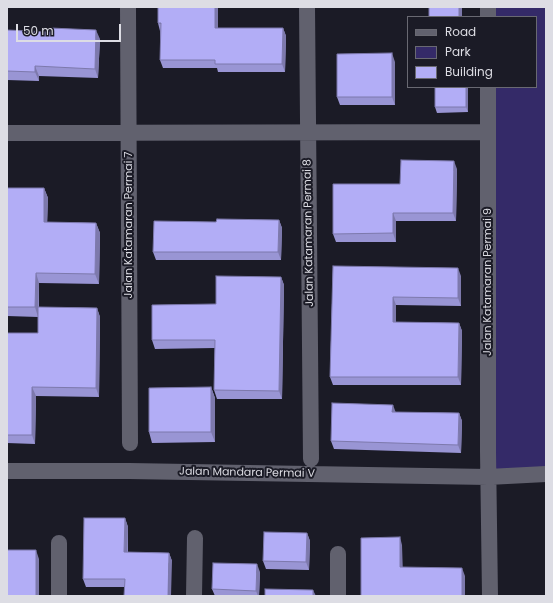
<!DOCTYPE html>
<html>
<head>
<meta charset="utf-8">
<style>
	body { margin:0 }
	#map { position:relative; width:553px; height:603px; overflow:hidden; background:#1b1b26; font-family:Poppins,sans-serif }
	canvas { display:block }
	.frame { position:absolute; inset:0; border:8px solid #dddde4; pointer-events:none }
	.legend { position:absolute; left:407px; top:16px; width:130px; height:72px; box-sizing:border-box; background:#1b1b26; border:1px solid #696972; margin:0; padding:5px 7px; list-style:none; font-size:12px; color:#dddde4 }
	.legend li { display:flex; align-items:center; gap:8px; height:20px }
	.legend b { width:20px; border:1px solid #696972 }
	.scale { position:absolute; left:16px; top:24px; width:105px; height:18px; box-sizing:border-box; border:2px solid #dddde4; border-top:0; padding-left:5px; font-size:12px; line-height:14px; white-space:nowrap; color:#dddde4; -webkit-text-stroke:3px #1b1b26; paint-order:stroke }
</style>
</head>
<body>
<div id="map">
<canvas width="553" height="603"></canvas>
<div class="frame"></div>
<ul class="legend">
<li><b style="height:5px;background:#61616e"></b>Road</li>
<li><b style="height:11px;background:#342a68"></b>Park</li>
<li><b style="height:11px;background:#b2adf6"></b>Building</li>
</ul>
<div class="scale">50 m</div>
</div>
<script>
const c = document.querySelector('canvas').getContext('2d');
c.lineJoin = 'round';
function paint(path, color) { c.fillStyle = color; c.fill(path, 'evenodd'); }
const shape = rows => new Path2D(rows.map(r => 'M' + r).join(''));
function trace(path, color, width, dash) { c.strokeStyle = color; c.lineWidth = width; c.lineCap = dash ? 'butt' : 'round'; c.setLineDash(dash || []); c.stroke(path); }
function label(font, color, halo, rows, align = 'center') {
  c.font = font + ' Poppins,sans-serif'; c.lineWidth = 4; c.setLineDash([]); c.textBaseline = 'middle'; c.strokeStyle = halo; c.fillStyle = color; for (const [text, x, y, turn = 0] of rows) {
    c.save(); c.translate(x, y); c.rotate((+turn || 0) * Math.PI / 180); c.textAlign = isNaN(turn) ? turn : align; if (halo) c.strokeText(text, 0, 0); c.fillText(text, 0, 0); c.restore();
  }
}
const green = shape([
	[494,7,546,7,546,475,495,476,494,87,536,87,536,17,494,17]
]);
const street = shape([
	[128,7,130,443],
	[307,7,311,459],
	[488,7,488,17],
	[488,87,488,452,490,596],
	[7,133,488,132],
	[7,471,129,471,488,477,546,474],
	[59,543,59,596],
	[338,554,338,596],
	[194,596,195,538]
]);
const wall = shape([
	[158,23,218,28,283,28,286,36,285,72,218,72,217,68,163,68,160,60,160,31],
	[7,30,100,39,98,78,39,76,39,81,7,80],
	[395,62,395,105,340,105,337,97],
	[468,87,468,112,437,113,435,107],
	[457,169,456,221,396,221,396,242,336,242,333,234],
	[7,188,44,188,48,198,47,222,96,223,100,233,99,284,39,283,39,307,97,308,100,317,99,397,36,396,35,444,7,443,7,333,38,333,38,317,7,316],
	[279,220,282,228,281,260,156,260,153,252,216,222],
	[333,266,461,276,461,306,396,305,396,322,459,323,462,331,461,385,333,385,330,377],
	[281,277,284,285,282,399,217,399,214,390,215,348,155,349,152,340,216,304],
	[211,387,215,398,215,442,152,443,149,432],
	[395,412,459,413,462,421,461,453,334,449,331,441],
	[125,518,128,527,128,552,169,553,172,561,125,587,86,587,83,579],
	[307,533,310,541,309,570,266,569,263,561],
	[260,572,259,596,215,596,212,589]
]);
const shadedWall = shape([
	[215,7,218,7,218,36,215,28],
	[459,7,462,7,462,17,459,17],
	[283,28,286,36,285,72,282,64],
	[96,30,100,39,98,78,95,69],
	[392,53,395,62,395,105,392,97],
	[35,66,39,76,39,81,35,72],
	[466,87,468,87,468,112,466,107],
	[454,161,457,169,456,221,453,213],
	[44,188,48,198,47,232,44,222],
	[393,213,396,221,396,242,393,233],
	[279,220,282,228,281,260,278,252],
	[96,223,100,233,99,284,95,274],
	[458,268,461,276,461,306,458,298],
	[36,273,39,283,38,317,35,307],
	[281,277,284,285,282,399,279,391],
	[393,297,396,305,396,330,393,322],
	[97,308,100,317,99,397,96,388],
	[459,323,462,331,461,385,458,377],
	[32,387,36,396,35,444,32,435],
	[211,387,215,398,215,442,211,432],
	[393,405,396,413,392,412],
	[459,413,462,421,461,453,458,445],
	[125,518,128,527,127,561,124,552],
	[307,533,310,541,309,570,306,562],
	[400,537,402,545,403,575,400,567],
	[36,550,39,559,39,596,36,596],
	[169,553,172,561,171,596,168,596],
	[257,564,260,572,259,596,258,596,256,591],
	[462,568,465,576,465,596,462,596],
	[313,590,316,596,313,596]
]);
const building = shape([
	[158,7,215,7,215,28,283,28,282,64,215,64,215,60,160,60,161,23,158,23,158,7],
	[429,7,459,7,459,17,429,17,429,7],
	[50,28,96,30,95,69,35,66,35,72,7,71,7,30,50,32,50,28],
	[392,53,392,97,337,97,337,54,392,53],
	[435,87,466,87,466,107,435,107,435,87],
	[401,160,454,161,453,213,393,213,393,233,333,234,333,184,400,184,401,160],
	[7,188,44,188,44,222,96,223,95,274,36,273,35,307,7,307,7,188],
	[217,219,279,220,278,252,153,252,154,221,216,222,217,219],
	[333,266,458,268,458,298,393,297,393,322,459,323,458,377,330,377,333,266],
	[216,276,281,277,279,391,214,390,215,340,152,340,152,305,216,304,216,276],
	[38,307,97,308,96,388,32,387,32,435,7,435,7,333,38,333,38,307],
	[211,387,211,432,149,432,149,388,211,387],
	[332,403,393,405,392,412,459,413,458,445,331,441,332,403],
	[84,518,125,518,124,552,169,553,168,596,124,596,125,579,83,579,84,518],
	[264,532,307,533,306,562,263,561,264,532],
	[400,537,400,567,462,568,462,596,361,596,361,538,400,537],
	[7,550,36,550,36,596,7,596,7,550],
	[213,563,257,564,256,591,212,589,213,563],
	[265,589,313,590,313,596,265,596,265,589]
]);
const streetNames = [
	["Jalan Katamaran Permai 7",129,225,-90],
	["Jalan Katamaran Permai 8",309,233,-91],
	["Jalan Katamaran Permai 9",488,282,-90],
	["Jalan Mandara Permai V",247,473,1]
];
paint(green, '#342a68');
trace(street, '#61616e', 16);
paint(wall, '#9995d4');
paint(shadedWall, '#7d79ac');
paint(building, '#b2adf6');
trace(building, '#7d79ac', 1);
label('11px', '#dddde4', '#1b1b26', streetNames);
</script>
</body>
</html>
